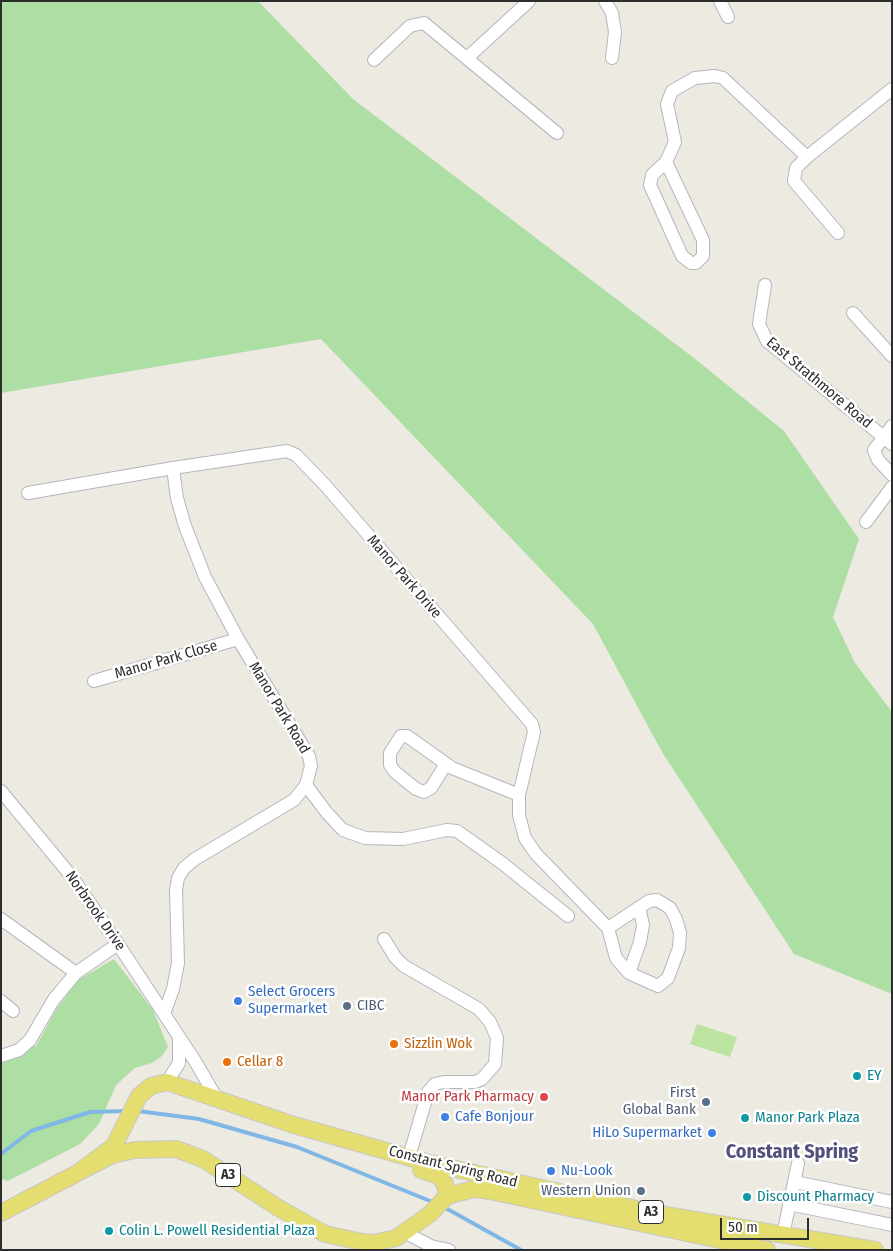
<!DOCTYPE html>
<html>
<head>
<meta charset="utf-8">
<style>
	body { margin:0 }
	#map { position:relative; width:893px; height:1251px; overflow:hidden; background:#edeae2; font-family:"Fira Sans Condensed",sans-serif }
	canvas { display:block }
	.frame { position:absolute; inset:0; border:2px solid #2d2d2d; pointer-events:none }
	.scale { position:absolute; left:720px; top:1218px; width:89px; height:22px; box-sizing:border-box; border:2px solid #2d2d2d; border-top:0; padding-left:6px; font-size:15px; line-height:18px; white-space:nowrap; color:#2d2d2d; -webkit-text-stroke:4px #fff; paint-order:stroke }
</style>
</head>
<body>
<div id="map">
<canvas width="893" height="1251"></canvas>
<div class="frame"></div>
<div class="scale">50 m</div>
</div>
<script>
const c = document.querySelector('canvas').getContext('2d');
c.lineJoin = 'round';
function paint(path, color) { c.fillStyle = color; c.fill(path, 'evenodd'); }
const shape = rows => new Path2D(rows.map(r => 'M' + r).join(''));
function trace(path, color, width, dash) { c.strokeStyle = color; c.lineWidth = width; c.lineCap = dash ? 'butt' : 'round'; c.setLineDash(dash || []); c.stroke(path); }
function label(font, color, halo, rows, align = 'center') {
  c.font = font + ' "Fira Sans Condensed",sans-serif'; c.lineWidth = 5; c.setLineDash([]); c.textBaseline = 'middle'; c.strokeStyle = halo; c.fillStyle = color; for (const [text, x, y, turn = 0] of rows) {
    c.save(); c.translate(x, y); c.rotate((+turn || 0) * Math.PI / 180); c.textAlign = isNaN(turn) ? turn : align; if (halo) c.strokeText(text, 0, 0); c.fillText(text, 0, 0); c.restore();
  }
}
const green = shape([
	[1,1,258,1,353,99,694,358,784,431,859,539,833,617,855,663,892,712,892,994,794,954,662,752,593,624,321,339,1,393],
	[114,959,153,1010,168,1047,162,1056,152,1063,135,1068,116,1085,99,1124,80,1144,8,1181,1,1179,1,1055,36,1046,57,1008,78,980]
]);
const pitch = shape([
	[697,1024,737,1037,730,1057,690,1044]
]);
const stream = shape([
	[138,1111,199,1119,297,1147,435,1203],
	[1,1154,31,1131,90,1112,126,1111],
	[442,1206,521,1250]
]);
const minor = shape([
	[605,1,612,13,615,32,612,58],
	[720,1,728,17],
	[467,58,529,1],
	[374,60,410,26,424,23,557,133],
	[807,157,796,168,794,181,838,233],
	[666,162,703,240,703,256,696,263,691,263,682,256,650,185,652,175,666,162,675,142,667,104,672,91,695,78,715,76,723,78,807,157,892,89],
	[765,285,759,324,767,341,892,444],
	[853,313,892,356],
	[892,426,874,450,878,460,892,475],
	[28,493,173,468,287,451,296,455,325,485,532,724,534,732,519,795,519,815,525,838,536,854,608,928],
	[866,522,892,487],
	[94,681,238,639],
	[446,764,431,788,424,792,416,789,395,772,390,765,390,753,401,736,407,736,452,768,519,795],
	[306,785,327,813,343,830,365,838,403,839,447,830,457,831,502,863,568,916],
	[1,791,72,877,118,944,195,1061,217,1099],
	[657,900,670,908,676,919,680,933,679,948,668,978,658,986,629,973,616,958,608,928,649,901,657,900],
	[1,919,76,973],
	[384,939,395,957,404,966,479,1009,490,1022,497,1038,495,1064,482,1079,475,1082,444,1082,435,1084,428,1092,409,1157],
	[629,973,640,942,643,925,639,907],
	[1,1001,13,1011],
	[164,1014,173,989,178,963,176,890,178,878,184,868,195,859,294,800,306,785,311,766,309,756,238,639,205,577,185,526,177,498,173,468],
	[1,1056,19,1050,30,1040,54,999,76,973,118,944],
	[167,1082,179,1063,179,1038],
	[795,1182,892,1202],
	[789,1204,892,1225],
	[404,1232,431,1246,449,1250],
	[783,1235,798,1163]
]);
const major = shape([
	[421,1170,439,1176,445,1184,447,1196],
	[80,1171,114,1146,139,1096,151,1086,167,1082,294,1125,429,1163,659,1214,875,1250],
	[1,1213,112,1155,135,1150,176,1149,203,1159,277,1207,325,1234,362,1242,374,1243,396,1238,430,1214,447,1196,474,1189,490,1191,767,1250]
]);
const markers = [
	[238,1001,5,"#3f7fe0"],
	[347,1006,5,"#5c6f8a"],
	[394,1044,5,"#e8710a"],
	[227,1062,5,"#e8710a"],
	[857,1076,5,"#0f9aa8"],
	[544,1097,5,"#e0444e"],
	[706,1102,5,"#5c6f8a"],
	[445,1117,5,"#3f7fe0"],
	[745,1118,5,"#0f9aa8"],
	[712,1133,5,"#3f7fe0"],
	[551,1171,5,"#3f7fe0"],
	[641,1191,5,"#5c6f8a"],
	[747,1197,5,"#0f9aa8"],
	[109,1231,5,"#0f9aa8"]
];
const shields = [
	[228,1175,25],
	[651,1212,25]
];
const shieldNames = [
	["A3",228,1175],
	["A3",651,1212]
];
const streetNames = [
	["East Strathmore Road",819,383,40],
	["Manor Park Drive",404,577,49],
	["Manor Park Close",166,660,-16],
	["Manor Park Road",279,708,59],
	["Norbrook Drive",95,911,55],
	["Constant Spring Road",453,1167,14]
];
const shopNames = [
	["Select Grocers",248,992],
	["Supermarket",248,1009],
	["Cafe Bonjour",455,1117],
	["HiLo Supermarket",702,1133,"right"],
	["Nu-Look",561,1171]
];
const serviceNames = [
	["CIBC",357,1006,"left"],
	["First",696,1093],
	["Global Bank",696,1110],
	["Western Union",631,1191]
];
const foodNames = [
	["Sizzlin Wok",404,1044],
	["Cellar 8",237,1062]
];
const cultureNames = [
	["EY",867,1076],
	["Manor Park Plaza",755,1118],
	["Discount Pharmacy",757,1197],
	["Colin L. Powell Residential Plaza",119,1231]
];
const healthNames = [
	["Manor Park Pharmacy",534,1097]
];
const districtNames = [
	["Constant Spring",792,1152]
];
paint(green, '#addea4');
paint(pitch, '#bbe4a1');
trace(stream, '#80b7e4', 4);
trace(minor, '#b5b5bf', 14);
trace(major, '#c8c8c8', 18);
trace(minor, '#fff', 12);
trace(major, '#e4de70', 16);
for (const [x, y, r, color] of markers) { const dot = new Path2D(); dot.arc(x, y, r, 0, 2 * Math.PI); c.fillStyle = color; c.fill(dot); trace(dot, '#fff', 2); }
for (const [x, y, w] of shields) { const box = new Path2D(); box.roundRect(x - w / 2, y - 11.5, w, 23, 4); c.fillStyle = '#fff'; c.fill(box); trace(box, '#2d2d2d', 1); }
label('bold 14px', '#2d2d2d', null, shieldNames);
label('15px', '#2d2d2d', '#fff', streetNames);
label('15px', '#366cbe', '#fff', shopNames, 'left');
label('15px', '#4e5e75', '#fff', serviceNames, 'right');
label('15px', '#c56008', '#fff', foodNames, 'left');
label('15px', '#0d838f', '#fff', cultureNames, 'left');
label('15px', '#be3a42', '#fff', healthNames, 'right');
label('bold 20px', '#52517b', '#fff', districtNames);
</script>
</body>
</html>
